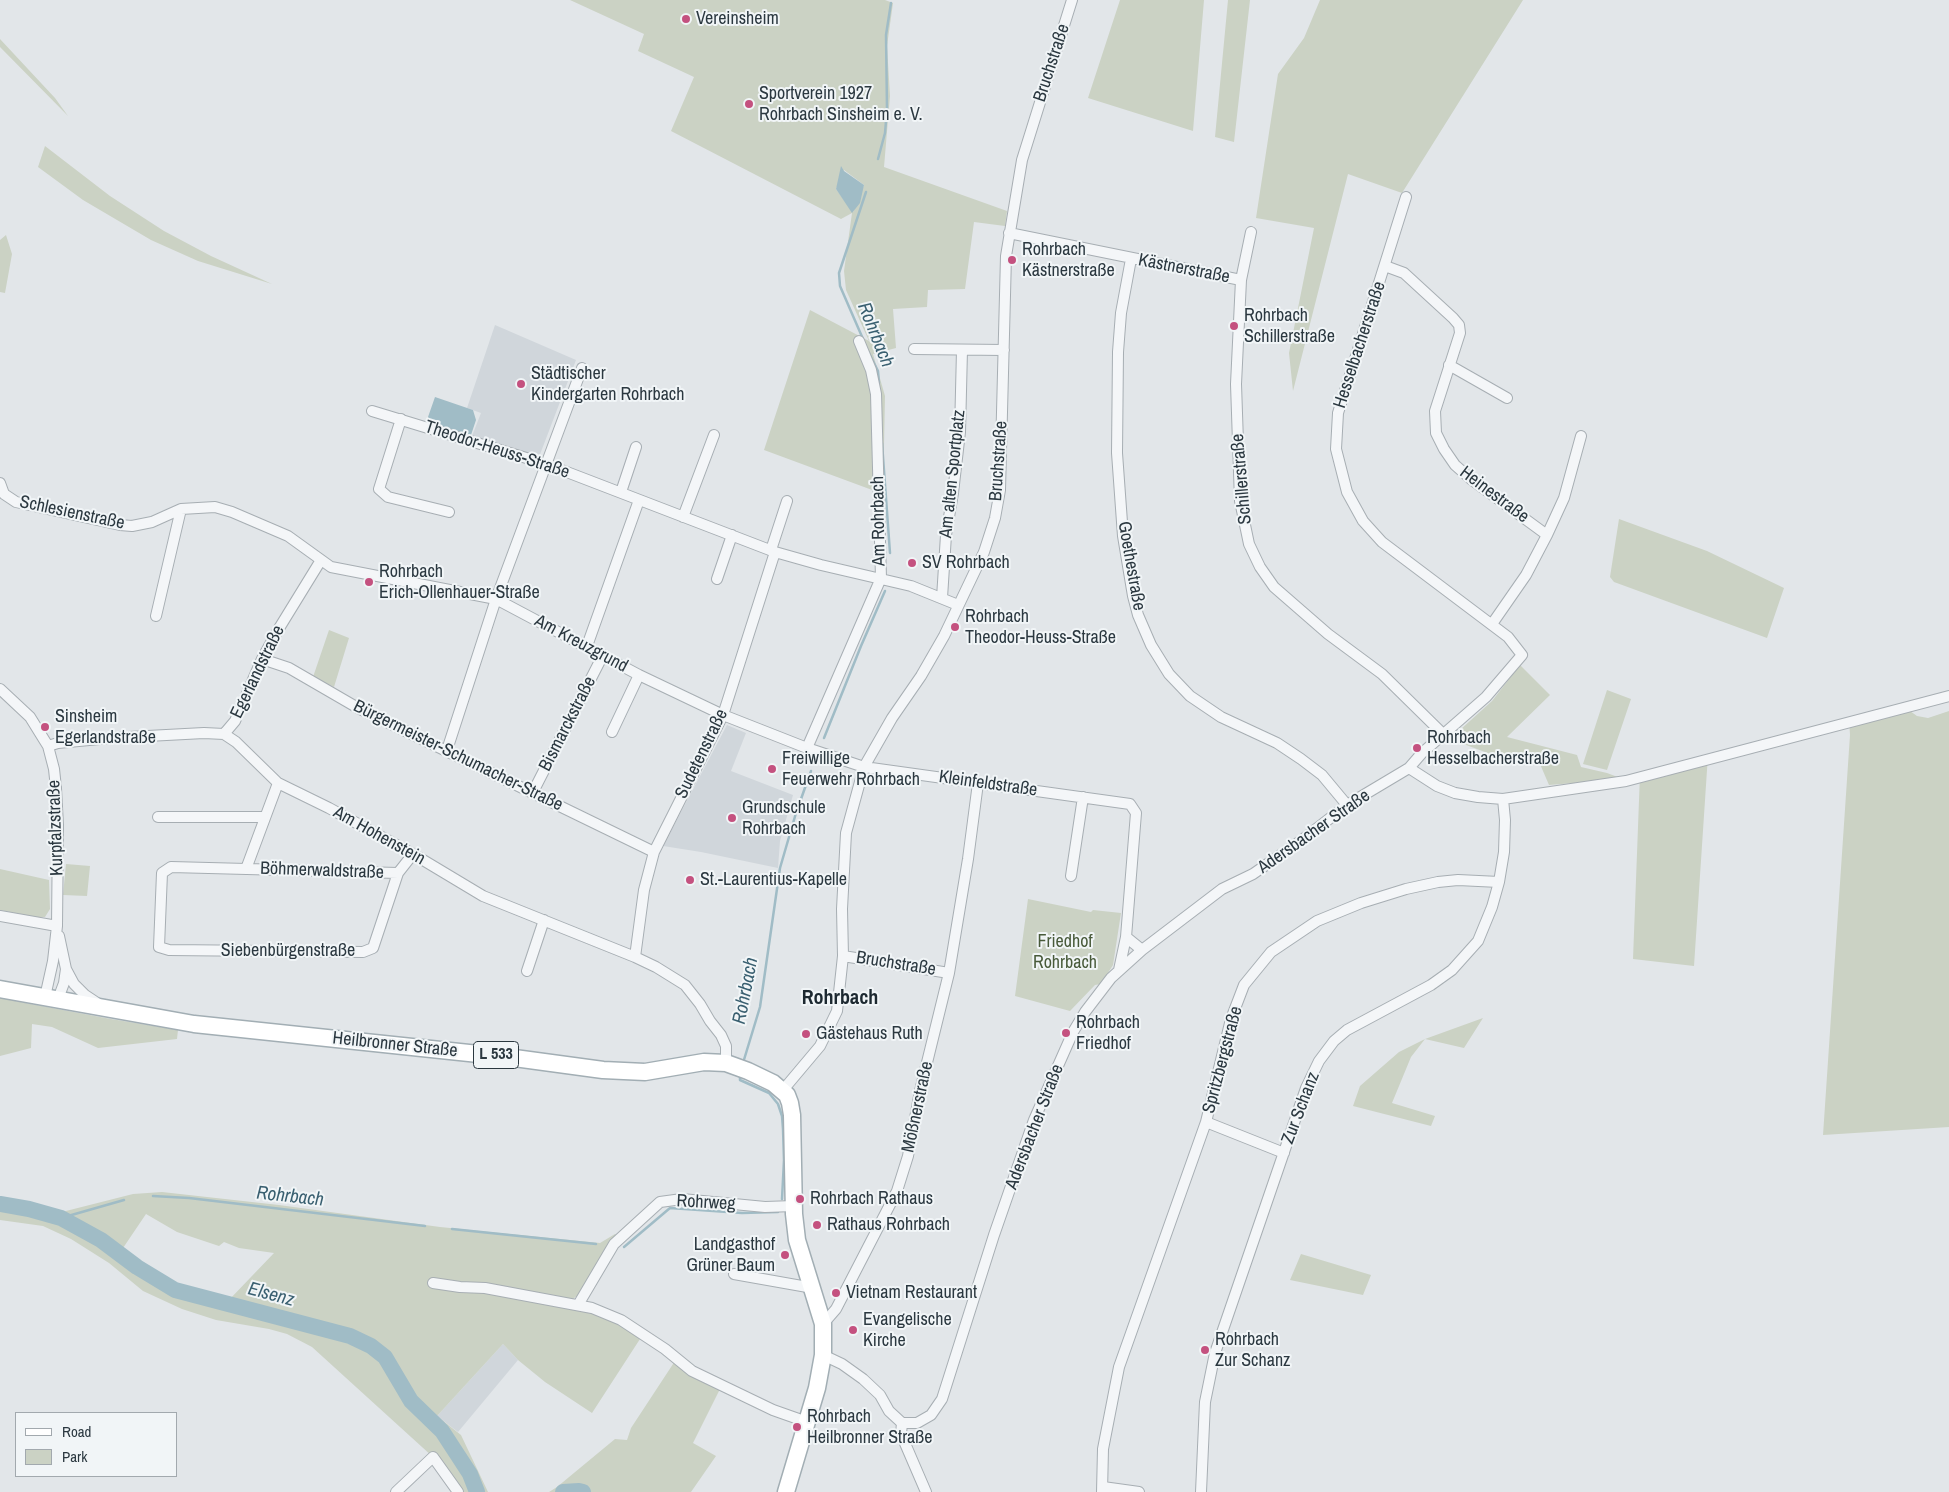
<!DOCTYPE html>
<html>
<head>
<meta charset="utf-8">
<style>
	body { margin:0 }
	#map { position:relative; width:1949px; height:1492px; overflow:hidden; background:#e2e6e9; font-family:"Archivo Narrow",sans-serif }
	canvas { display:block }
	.legend { position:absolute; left:15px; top:1412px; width:162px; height:65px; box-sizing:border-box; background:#f1f5f7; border:1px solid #a2a9ae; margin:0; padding:6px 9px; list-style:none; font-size:15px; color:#2b3840 }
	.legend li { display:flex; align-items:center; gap:10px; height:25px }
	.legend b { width:25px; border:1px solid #a2a9ae }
</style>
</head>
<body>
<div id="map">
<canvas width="1949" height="1492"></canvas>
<ul class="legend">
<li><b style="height:6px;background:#fff"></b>Road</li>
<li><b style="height:14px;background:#cbd2c4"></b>Park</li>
</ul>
</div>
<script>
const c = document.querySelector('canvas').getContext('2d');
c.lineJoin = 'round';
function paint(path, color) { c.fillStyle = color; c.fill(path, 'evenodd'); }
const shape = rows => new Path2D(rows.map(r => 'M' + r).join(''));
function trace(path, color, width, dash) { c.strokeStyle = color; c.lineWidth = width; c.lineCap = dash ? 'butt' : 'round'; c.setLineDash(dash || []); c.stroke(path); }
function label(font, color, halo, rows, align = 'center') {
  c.font = font + ' "Archivo Narrow",sans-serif'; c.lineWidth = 4; c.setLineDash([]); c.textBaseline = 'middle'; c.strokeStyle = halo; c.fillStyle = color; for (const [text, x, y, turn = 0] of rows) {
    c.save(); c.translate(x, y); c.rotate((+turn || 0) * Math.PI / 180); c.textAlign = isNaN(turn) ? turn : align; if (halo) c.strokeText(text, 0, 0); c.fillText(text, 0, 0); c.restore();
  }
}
const built = shape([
	[495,325,576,360,539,457,472,436,481,413,467,408],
	[727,725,746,733,731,771,793,795,780,841,778,868,701,852,663,846],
	[503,1344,518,1360,458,1432,437,1416]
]);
const green = shape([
	[570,0,885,0,893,3,887,46,890,96,884,167,1007,211,1005,226,974,222,965,289,928,290,927,307,893,309,896,348,873,354,885,396,883,494,764,450,810,310,869,341,846,290,844,271,852,213,841,219,671,131,694,77,638,51,644,34],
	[844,170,864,185,853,212,836,189],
	[1120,0,1204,0,1193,131,1088,98],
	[1228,0,1250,0,1234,142,1215,137],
	[1320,0,1523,0,1402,193,1348,174,1293,391,1289,353,1314,228,1256,218,1278,74,1304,38],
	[0,39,55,98,68,116,0,47],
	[45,146,110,196,164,231,211,256,272,284,198,261,151,240,83,200,38,167],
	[6,235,12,254,5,293,0,292,0,240],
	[1619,519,1707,551,1784,588,1767,638,1614,582,1610,577],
	[329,630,349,638,334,687,313,677],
	[1520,665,1550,695,1507,737,1577,755,1581,767,1607,773,1623,779,1549,785,1540,764,1517,762,1493,755,1450,739,1492,701],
	[1607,690,1631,699,1607,770,1583,764],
	[1903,706,1917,716,1928,718,1949,711,1949,1127,1823,1135,1850,735,1849,719],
	[1708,755,1694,966,1633,959,1640,774],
	[66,864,90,866,87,896,63,895],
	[0,869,49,880,50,909,45,917,35,917,0,910],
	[1028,899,1091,912,1093,910,1121,913,1113,965,1101,984,1095,985,1070,1011,1015,996],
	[0,995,15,1001,111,1019,178,1030,177,1039,98,1048,52,1027,32,1024,31,1048,0,1056],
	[1483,1018,1464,1048,1425,1039,1411,1057,1392,1103,1435,1116,1431,1126,1353,1106,1360,1086,1399,1052,1425,1039],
	[162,1192,279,1205,440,1227,600,1243,615,1234,619,1237,585,1290,570,1301,569,1310,580,1308,618,1323,640,1339,592,1413,545,1382,518,1360,503,1344,437,1416,461,1435,488,1492,458,1492,433,1457,312,1347,287,1334,269,1329,216,1320,182,1309,143,1291,109,1263,71,1239,43,1226,0,1220,0,1203,32,1206,62,1212,133,1194],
	[146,1214,177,1232,219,1246,224,1242,239,1248,274,1253,228,1301,182,1287,121,1251],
	[1301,1254,1371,1275,1363,1295,1290,1280],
	[675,1361,720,1389,693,1443,716,1456,691,1492,549,1492,557,1487,615,1439,627,1440,631,1428]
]);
const water = shape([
	[841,166,844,171,864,185,860,203,852,213,836,189],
	[435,397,473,410,476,420,471,435,431,423,428,417]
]);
const stream = shape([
	[878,159,885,133,887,109,886,35,891,3],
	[863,339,840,286,839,273,866,192],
	[868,351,878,371,879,383],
	[882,443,890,553],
	[824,738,861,646,885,591],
	[743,1063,760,1007,780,868,796,813,811,771],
	[740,1075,740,1080,769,1093,778,1104,782,1116,783,1129,784,1160,782,1199],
	[153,1196,189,1198,425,1226],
	[61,1218,124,1200],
	[452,1229,596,1244],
	[624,1247,670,1208,742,1213,778,1212]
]);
const river = shape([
	[0,1204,29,1209,61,1218,101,1240,137,1267,175,1290,350,1336,371,1346,385,1357,411,1401,442,1431,470,1474,477,1492],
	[563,1492,579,1491,583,1492]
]);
const minor = shape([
	[1251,232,1241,280,1236,384,1240,501,1249,544,1260,567,1274,587,1328,634,1382,674,1443,734],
	[1009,233,1241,280],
	[1131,259,1121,313,1118,352,1117,453,1123,536,1133,596,1138,615,1151,645,1169,674,1190,696,1221,717,1277,743,1301,759,1322,775,1347,805],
	[1385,266,1404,273,1453,318,1459,325,1460,333,1435,411,1436,433,1444,449,1455,465,1472,480,1547,535],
	[914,349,1004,350],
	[1449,365,1507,398],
	[372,411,546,464,775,552,821,565,911,586,958,605],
	[401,419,379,489,388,497,449,512],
	[0,483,4,494,16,502,120,525,132,526,152,522,181,509,215,507,232,512,288,536,331,567,496,599,639,675,723,715,807,748,864,767,1130,804,1136,813,1126,937,1142,950],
	[621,492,636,447],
	[683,517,714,435],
	[771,550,787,501],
	[717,579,732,535],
	[942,598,946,535,953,493,960,432,962,350],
	[156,616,181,509],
	[1492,624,1526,575,1547,535,1564,498,1581,436],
	[587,646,639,500],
	[262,659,289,668,358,708,654,852],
	[0,689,30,717,43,738,48,746,54,769,56,788,58,825,57,926,53,961,45,997],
	[612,732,639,675],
	[224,734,236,742,278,783,329,808,413,854,483,896,635,957,656,967,685,985,700,1004,710,1021,721,1035,726,1046,726,1063],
	[48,746,58,743,110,738,204,733,224,734,235,721,262,659,278,630,321,560],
	[807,748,881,578,876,394,871,370,859,341],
	[447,750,496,599,582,368],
	[1409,768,1437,786,1455,793,1478,797,1503,799,1626,781,1949,696],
	[533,792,603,655],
	[158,817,265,817],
	[246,869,278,783],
	[398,873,171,867,162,873,159,947,169,950,363,952,373,948,398,873,413,854],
	[1071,876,1083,797],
	[0,916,57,926],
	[59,936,66,969,74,984,85,995,97,1003],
	[843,956,949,973],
	[635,957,644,890,654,852,723,715,775,552],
	[1119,970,1126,937],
	[527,971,544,920],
	[58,999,64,983,66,969],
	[783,1090,820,1046,837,1011,843,956,842,909,846,833,864,767,892,718,921,676,944,636,984,552,995,518,1000,490,1006,256,1022,160,1072,0],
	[1206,1122,1284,1153],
	[734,1274,813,1288],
	[433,1283,460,1287,485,1288,592,1308,621,1320,665,1349,692,1371,773,1410,807,1422],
	[578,1305,614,1244,660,1202,682,1199,765,1207,794,1206],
	[823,1324,836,1309,897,1191,908,1156,920,1091,949,973,968,859,978,783],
	[823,1355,842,1364,863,1379,880,1395,889,1411,902,1423,917,1423,931,1415,942,1399,994,1235,1034,1120,1073,1032,1085,1012,1111,978,1142,950,1222,889,1253,874,1302,840,1347,805,1409,768,1422,753,1486,697,1522,655,1508,637,1382,542,1363,521,1347,492,1336,449,1338,413,1406,197],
	[902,1423,901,1434,926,1492],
	[1103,1487,1139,1492],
	[396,1492,433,1457,458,1492],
	[1102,1492,1103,1449,1119,1367,1206,1122,1231,1019,1244,985,1271,952,1317,921,1361,903,1406,889,1438,882,1458,880,1499,882],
	[1201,1492,1205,1402,1215,1353,1306,1088,1319,1061,1334,1041,1347,1030,1431,985,1452,970,1478,941,1492,907,1499,882,1504,852,1505,820,1503,799]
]);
const primary = shape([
	[0,989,194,1024,507,1057,603,1070,645,1072,704,1062,726,1063,748,1071,773,1083,787,1095,790,1103,792,1115,794,1214,797,1240,823,1324,823,1355,817,1388,786,1492]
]);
const markers = [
	[686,19,5,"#c4517f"],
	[749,104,5,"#c4517f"],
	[1012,260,5,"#c4517f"],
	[1234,326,5,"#c4517f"],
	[521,384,5,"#c4517f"],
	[912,563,5,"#c4517f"],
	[369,582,5,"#c4517f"],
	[955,627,5,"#c4517f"],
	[45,727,5,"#c4517f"],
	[1417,748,5,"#c4517f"],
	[772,769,5,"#c4517f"],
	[732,818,5,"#c4517f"],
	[690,880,5,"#c4517f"],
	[1066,1033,5,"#c4517f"],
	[806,1034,5,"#c4517f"],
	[800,1199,5,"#c4517f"],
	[817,1225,5,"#c4517f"],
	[785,1255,5,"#c4517f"],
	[836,1293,5,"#c4517f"],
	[853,1330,5,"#c4517f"],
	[1205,1350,5,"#c4517f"],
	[797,1427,5,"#c4517f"]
];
const shields = [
	[496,1055,45]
];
const shieldNames = [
	["L 533",496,1055]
];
const poiNames = [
	["Vereinsheim",696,19],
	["Sportverein 1927",759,94],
	["Rohrbach Sinsheim e. V.",759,115],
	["Rohrbach",1022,250],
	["Kästnerstraße",1022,271],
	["Rohrbach",1244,316],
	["Schillerstraße",1244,337],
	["Städtischer",531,374],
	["Kindergarten Rohrbach",531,395],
	["SV Rohrbach",922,563],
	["Rohrbach",379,572],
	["Erich-Ollenhauer-Straße",379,593],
	["Rohrbach",965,617],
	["Theodor-Heuss-Straße",965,638],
	["Sinsheim",55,717],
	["Egerlandstraße",55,738],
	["Rohrbach",1427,738],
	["Hesselbacherstraße",1427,759],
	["Freiwillige",782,759],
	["Feuerwehr Rohrbach",782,780],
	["Grundschule",742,808],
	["Rohrbach",742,829],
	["St.-Laurentius-Kapelle",700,880],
	["Rohrbach",1076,1023],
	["Friedhof",1076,1044],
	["Gästehaus Ruth",816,1034],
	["Rohrbach Rathaus",810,1199],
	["Rathaus Rohrbach",827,1225],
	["Landgasthof",775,1245,"right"],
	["Grüner Baum",775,1266,"right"],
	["Vietnam Restaurant",846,1293],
	["Evangelische",863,1320],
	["Kirche",863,1341],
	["Rohrbach",1215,1340],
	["Zur Schanz",1215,1361],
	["Rohrbach",807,1417],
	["Heilbronner Straße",807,1438]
];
const streetNames = [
	["Bruchstraße",1052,63,-72],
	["Kästnerstraße",1184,269,11],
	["Hesselbacherstraße",1360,345,-72],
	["Theodor-Heuss-Straße",497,450,18],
	["Bruchstraße",999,461,-86],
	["Am alten Sportplatz",953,474,-84],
	["Schillerstraße",1242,479,-95],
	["Heinestraße",1494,495,37],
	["Schlesienstraße",72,513,12],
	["Am Rohrbach",879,521,-91],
	["Goethestraße",1131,566,80],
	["Am Kreuzgrund",581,644,28],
	["Egerlandstraße",258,672,-64],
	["Bismarckstraße",568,724,-63],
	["Sudetenstraße",702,754,-64],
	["Bürgermeister-Schumacher-Straße",458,756,26],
	["Kleinfeldstraße",988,784,8],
	["Kurpfalzstraße",56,828,-92],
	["Adersbacher Straße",1314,832,-35],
	["Am Hohenstein",379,836,29],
	["Böhmerwaldstraße",322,871,2],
	["Siebenbürgenstraße",288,951],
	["Bruchstraße",896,964,9],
	["Heilbronner Straße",395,1045,6],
	["Spritzbergstraße",1223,1060,-75],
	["Mößnerstraße",918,1107,-78],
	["Zur Schanz",1301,1108,-69],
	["Adersbacher Straße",1035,1127,-69],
	["Rohrweg",706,1203,3]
];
const parkNames = [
	["Friedhof",1065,942],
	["Rohrbach",1065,963]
];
const waterNames = [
	["Rohrbach",875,335,68],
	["Rohrbach",746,991,-79],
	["Rohrbach",290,1197,6],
	["Elsenz",271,1295,15]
];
const quarterNames = [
	["Rohrbach",840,999]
];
paint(built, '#d0d6db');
paint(green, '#cbd2c4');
paint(water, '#a0bcc6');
trace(stream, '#a0bcc6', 2.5);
trace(river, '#a0bcc6', 16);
trace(minor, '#a7aeb3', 12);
trace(primary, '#a2aeb4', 19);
trace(minor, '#f4f6f8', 10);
trace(primary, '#fff', 16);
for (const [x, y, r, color] of markers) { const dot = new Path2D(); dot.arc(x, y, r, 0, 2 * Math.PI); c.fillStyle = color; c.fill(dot); trace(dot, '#f1f5f7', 2); }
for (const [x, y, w] of shields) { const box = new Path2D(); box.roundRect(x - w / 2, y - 13.5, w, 27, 4); c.fillStyle = '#f1f5f7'; c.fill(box); trace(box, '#2b3840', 1); }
label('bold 16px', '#2b3840', null, shieldNames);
label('18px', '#2b3840', '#f1f5f7', poiNames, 'left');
label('18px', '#2b3840', '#f1f5f7', streetNames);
label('18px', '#485a3a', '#f1f5f7', parkNames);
label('italic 19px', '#395f70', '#f1f5f7', waterNames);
label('bold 20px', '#1d2931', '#f1f5f7', quarterNames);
</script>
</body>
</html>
